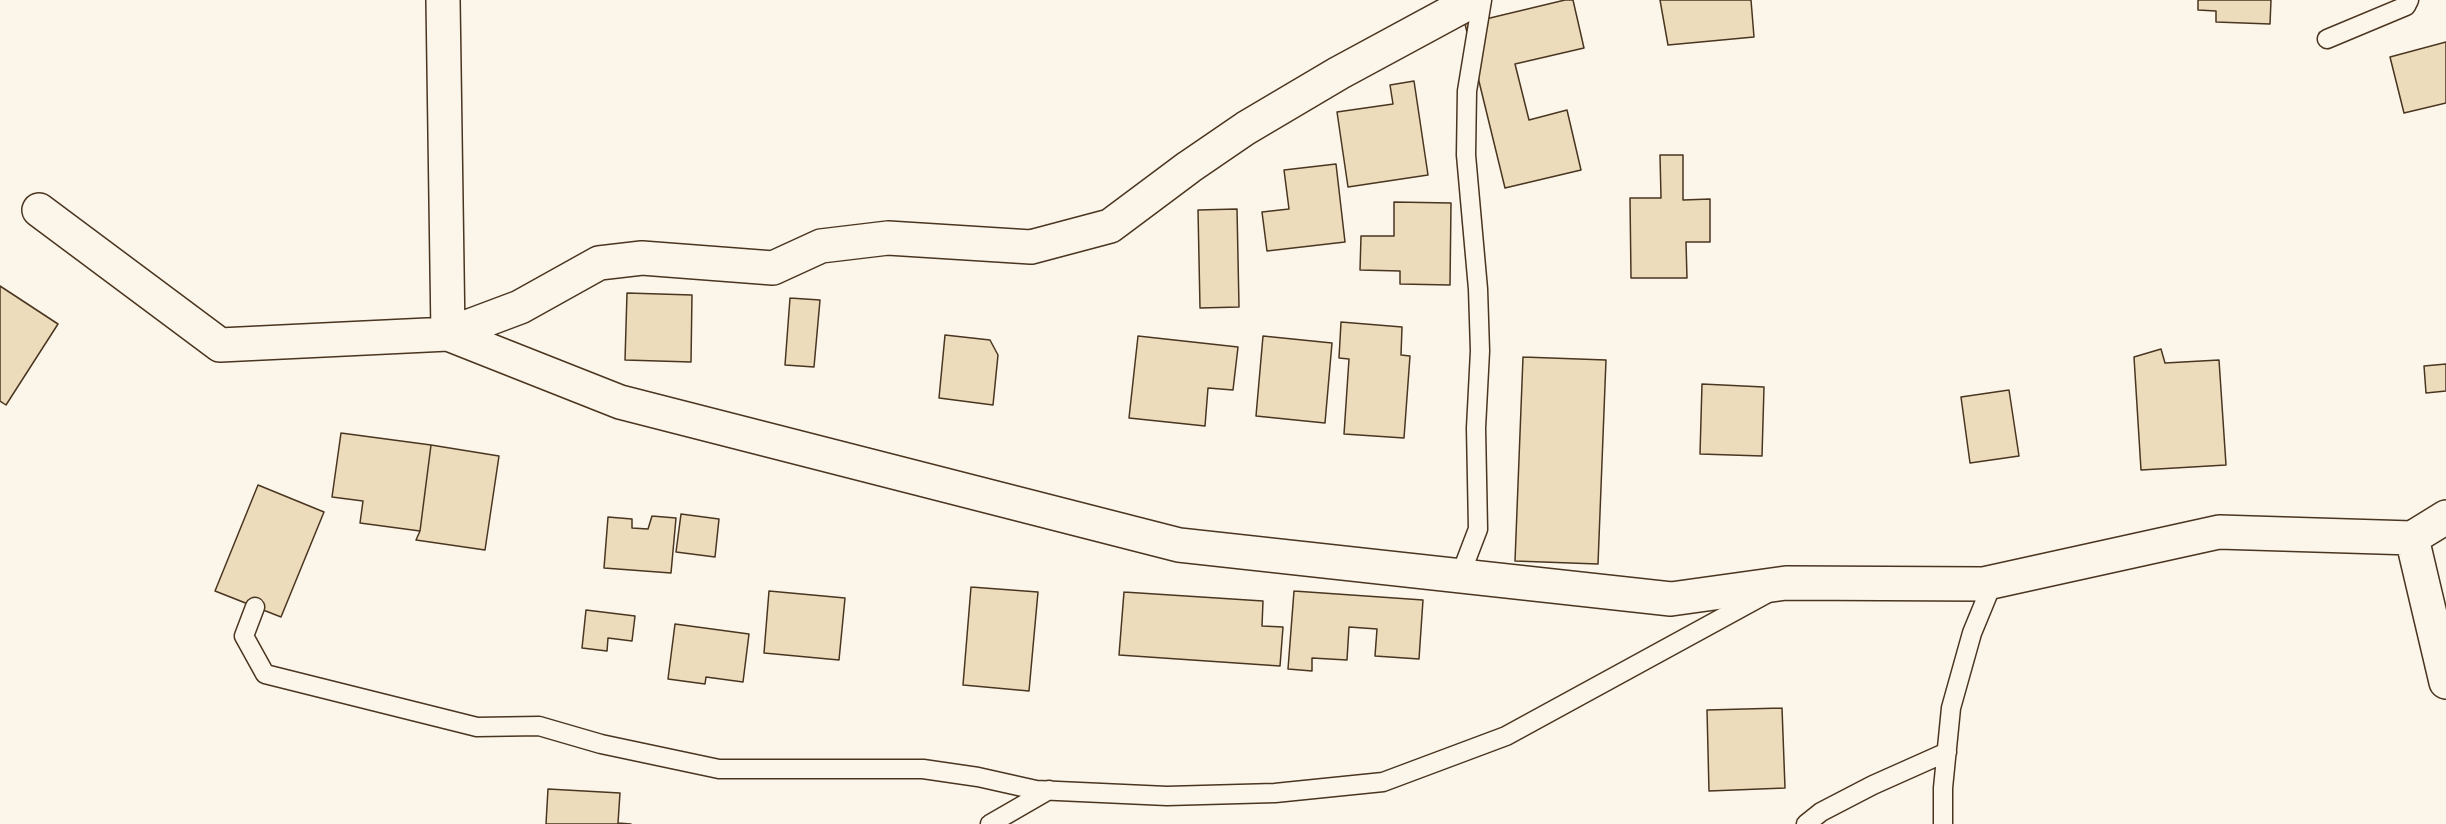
<!DOCTYPE html>
<html>
<head>
<meta charset="utf-8">
<style>
	body { margin:0 }
	canvas { display:block; background:#fbf6e9 }
</style>
</head>
<body>
<canvas width="2446" height="824"></canvas>
<script>
const c = document.querySelector('canvas').getContext('2d');
c.lineJoin = 'round';
function paint(path, color) { c.fillStyle = color; c.fill(path, 'evenodd'); }
const shape = rows => new Path2D(rows.map(r => 'M' + r).join(''));
function trace(path, color, width, dash) { c.strokeStyle = color; c.lineWidth = width; c.lineCap = dash ? 'butt' : 'round'; c.setLineDash(dash || []); c.stroke(path); }
const building = shape([
	[1565,0,1573,0,1584,48,1515,64,1529,120,1567,110,1581,170,1505,188,1465,24,1565,0],
	[1660,0,1751,0,1754,37,1668,45,1660,0],
	[2198,0,2271,0,2270,24,2216,22,2216,11,2198,10,2198,0],
	[2446,42,2446,103,2404,113,2390,57,2446,42],
	[1414,81,1428,175,1348,187,1337,112,1393,104,1390,85,1414,81],
	[1660,155,1683,155,1683,200,1710,199,1710,242,1686,242,1687,278,1631,278,1630,198,1661,198,1660,155],
	[1336,164,1345,242,1267,251,1262,212,1289,209,1284,170,1336,164],
	[1394,202,1451,203,1450,285,1400,284,1400,271,1360,270,1361,236,1394,236,1394,202],
	[1237,209,1239,307,1200,308,1198,210,1237,209],
	[0,286,58,324,6,405,0,401,0,286],
	[627,293,692,295,691,362,625,360,627,293],
	[790,298,820,300,814,367,785,365,790,298],
	[1341,322,1402,327,1401,355,1410,356,1404,438,1344,434,1349,359,1339,358,1341,322],
	[945,335,990,340,998,355,993,405,939,398,945,335],
	[1138,336,1238,347,1233,390,1208,388,1205,426,1129,418,1138,336],
	[1263,336,1332,343,1325,423,1256,416,1263,336],
	[2161,349,2165,363,2219,360,2226,465,2141,470,2134,357,2161,349],
	[1523,357,1606,360,1598,564,1515,561,1523,357],
	[2446,364,2446,391,2426,393,2424,366,2446,364],
	[1702,384,1764,387,1762,456,1700,454,1702,384],
	[2009,390,2019,456,1970,463,1961,397,2009,390],
	[341,433,431,445,420,531,360,523,363,501,332,497,341,433],
	[431,445,499,456,485,550,416,540,420,531,431,445],
	[258,485,324,512,281,617,215,591,258,485],
	[681,514,719,519,715,557,676,552,681,514],
	[652,516,676,518,671,573,604,568,608,517,632,519,632,528,648,529,652,516],
	[971,587,1038,592,1029,691,963,685,971,587],
	[769,591,845,598,839,660,764,653,769,591],
	[1294,591,1423,600,1419,659,1375,656,1377,629,1349,627,1347,660,1312,658,1312,671,1288,669,1294,591],
	[1124,592,1263,601,1262,626,1283,627,1280,666,1119,655,1124,592],
	[586,610,635,616,632,641,608,638,607,651,582,648,586,610],
	[675,624,749,634,743,682,706,677,705,684,668,679,675,624],
	[1782,708,1785,788,1709,791,1707,710,1782,708],
	[548,789,620,793,618,823,631,824,546,824,548,789]
]);
const lane = shape([
	[2327,39,2406,6,2409,0],
	[1460,576,1478,529,1476,428,1480,351,1478,289,1466,155,1467,91,1482,0],
	[255,607,244,636,265,674,477,727,539,726,601,744,719,769,923,769,978,777,1036,790,1167,796,1275,793,1383,782,1506,736,1766,594],
	[990,824,1049,790],
	[1806,824,1821,812,1873,785,1947,752],
	[1943,824,1943,788,1951,708,1972,633,1993,582]
]);
const street = shape([
	[443,0,448,334,520,307,599,263,642,258,773,268,821,246,888,238,1031,247,1110,226,1189,167,1246,128,1339,73,1474,0],
	[39,210,220,345,448,334,620,402,1179,545,1671,599,1786,583,1983,584,2219,532,2412,538,2446,517],
	[2412,538,2446,682]
]);
paint(building, '#ecdcbc');
trace(building, '#4a3520', 1.5);
trace(lane, '#4a3520', 21);
trace(street, '#4a3520', 36);
trace(lane, '#fbf6e9', 18);
trace(street, '#fbf6e9', 33);
</script>
</body>
</html>
